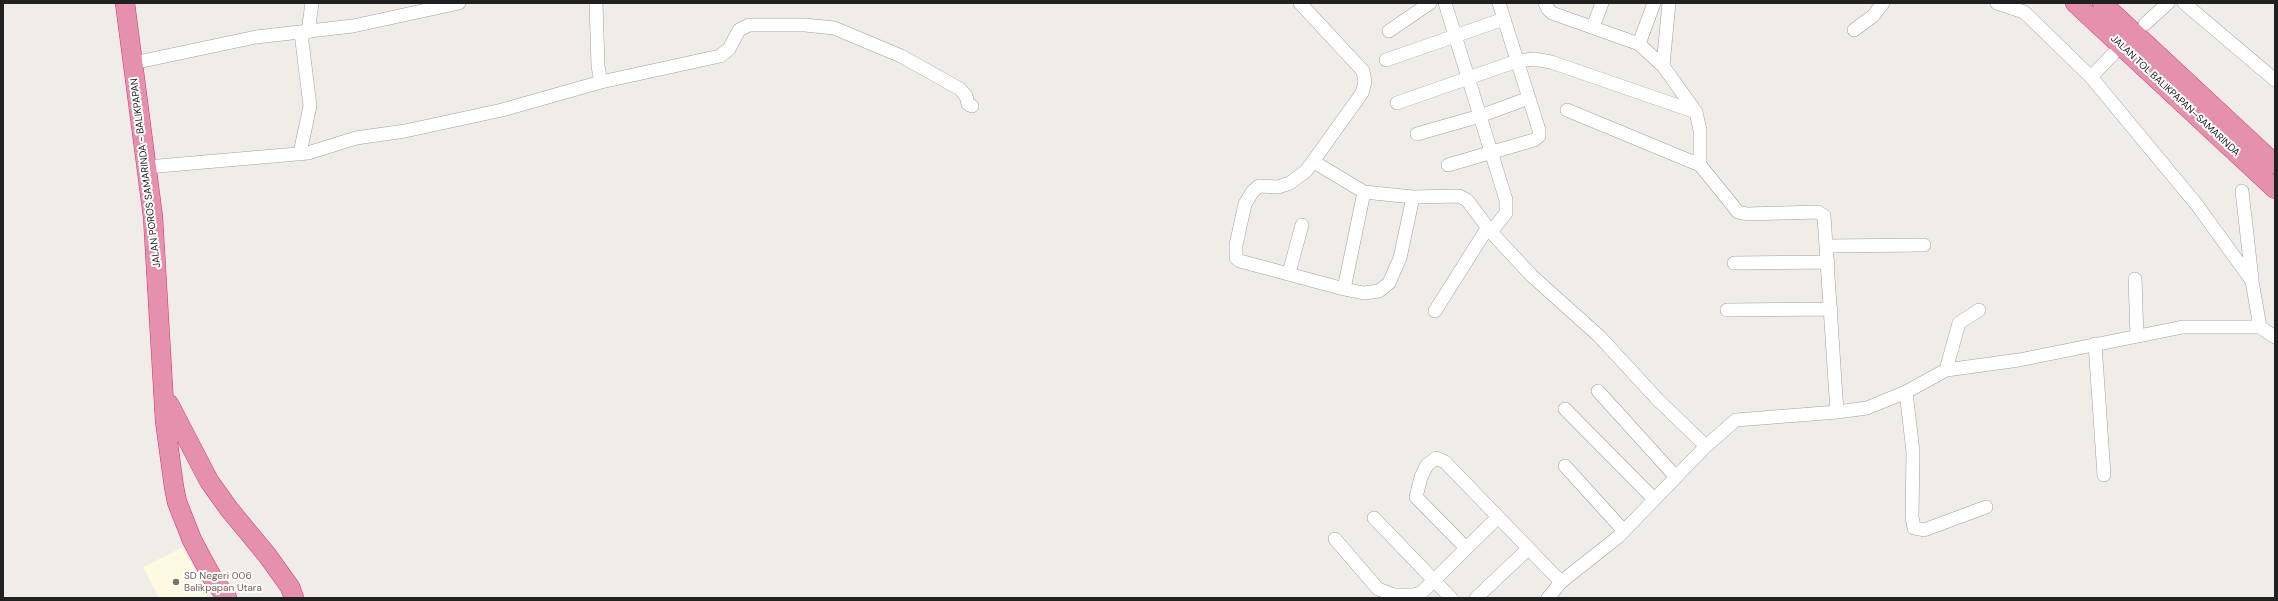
<!DOCTYPE html>
<html>
<head>
<meta charset="utf-8">
<style>
	body { margin:0 }
	#map { position:relative; width:2278px; height:601px; overflow:hidden; background:#f0ece7; font-family:"DM Sans",sans-serif }
	canvas { display:block }
	.frame { position:absolute; inset:0; border:4px solid #202020; pointer-events:none }
</style>
</head>
<body>
<div id="map">
<canvas width="2278" height="601"></canvas>
<div class="frame"></div>
</div>
<script>
const c = document.querySelector('canvas').getContext('2d');
c.lineJoin = 'round';
function paint(path, color) { c.fillStyle = color; c.fill(path, 'evenodd'); }
const shape = rows => new Path2D(rows.map(r => 'M' + r).join(''));
function trace(path, color, width, dash) { c.strokeStyle = color; c.lineWidth = width; c.lineCap = dash ? 'butt' : 'round'; c.setLineDash(dash || []); c.stroke(path); }
function label(font, color, halo, rows, align = 'center') {
  c.font = font + ' "DM Sans",sans-serif'; c.lineWidth = 4; c.setLineDash([]); c.textBaseline = 'middle'; c.strokeStyle = halo; c.fillStyle = color; for (const [text, x, y, turn = 0] of rows) {
    c.save(); c.translate(x, y); c.rotate((+turn || 0) * Math.PI / 180); c.textAlign = isNaN(turn) ? turn : align; if (halo) c.strokeText(text, 0, 0); c.fillText(text, 0, 0); c.restore();
  }
}
const education = shape([
	[183,547,208,598,159,598,143,567]
]);
const minor = shape([
	[596,3,598,66,601,82],
	[1300,3,1363,71,1365,82,1362,93,1306,171,1290,183,1278,187,1259,186,1253,191,1245,204,1236,245,1236,258,1240,261,1344,289,1364,293,1379,291,1389,283,1400,258,1413,197],
	[1445,3,1506,200,1506,213,1491,232],
	[1545,3,1548,9,1552,13,1639,44,1663,66,1696,112,1700,130,1700,165,1738,212,1747,214,1818,212,1824,216,1837,412],
	[1997,3,2024,12,2091,77,2197,205,2252,281,2260,327],
	[2184,3,2275,80],
	[2145,24,2168,3],
	[1593,27,1602,3],
	[1854,30,1873,16,1883,3],
	[1389,31,1430,3],
	[308,32,312,3],
	[1639,44,1654,3],
	[1386,60,1504,19],
	[133,63,256,37,353,26,459,3],
	[1663,66,1669,3],
	[2091,77,2113,54],
	[1397,103,1517,61,1534,59,1551,62,1696,112],
	[1567,110,1700,165],
	[1417,134,1480,116,1529,98],
	[300,153,310,106,301,33],
	[1314,162,1364,192,1413,197,1459,196,1467,200,1491,232,1532,276,1599,336,1659,401,1706,446],
	[1448,165,1534,140,1539,136,1539,130,1499,3],
	[147,167,308,153,356,138,405,131,502,110,601,82,720,56,729,49,739,30,749,25,805,25,834,28,901,56,960,89,966,96,968,104,972,106],
	[2242,191,2252,279],
	[1827,246,1924,245],
	[1734,263,1828,262],
	[1289,273,1302,225],
	[2135,279,2137,336],
	[1344,289,1364,192],
	[1727,310,1831,309],
	[1435,311,1488,227],
	[2095,344,2104,475],
	[1946,370,1959,323,1979,310],
	[1598,391,1676,477],
	[1906,392,1913,452,1912,517,1914,528,1924,530,1986,507],
	[1565,409,1654,499],
	[1565,466,1624,531],
	[1374,518,1451,598],
	[1335,539,1378,589,1394,595,1413,595,1421,593,1497,518],
	[1465,547,1416,497,1421,477,1427,465,1436,458,1445,462,1561,582],
	[1476,598,1528,549],
	[1548,598,1561,582,1618,537,1706,446,1736,420,1837,412,1867,408,1906,392,1946,370,2019,360,2183,327,2260,327,2275,337]
]);
const highway = shape([
	[125,3,153,217,165,421,174,487,177,502,192,540,213,579,227,598],
	[2075,3,2275,189],
	[2102,3,2275,164],
	[169,404,209,481,229,509,267,555,290,587,294,598]
]);
const markers = [
	[176,582,4,"#8d6e63"]
];
const streetNames = [
	["JALAN TOL BALIKPAPAN–SAMARINDA",2175,96,43],
	["JALAN POROS SAMARINDA - BALIKPAPAN",146,173,-97]
];
const educationNames = [
	["SD Negeri 006",184,576],
	["Balikpapan Utara",184,588]
];
paint(education, '#fefae2');
trace(minor, '#a1a1a1', 14);
trace(highway, '#d72b7f', 20);
trace(minor, '#fff', 13);
trace(highway, '#e591ad', 19);
for (const [x, y, r, color] of markers) { const dot = new Path2D(); dot.arc(x, y, r, 0, 2 * Math.PI); c.fillStyle = color; c.fill(dot); trace(dot, '#fff', 1.5); }
label('10px', '#202020', '#fff', streetNames);
label('10px', '#785e54', '#fff', educationNames, 'left');
</script>
</body>
</html>
